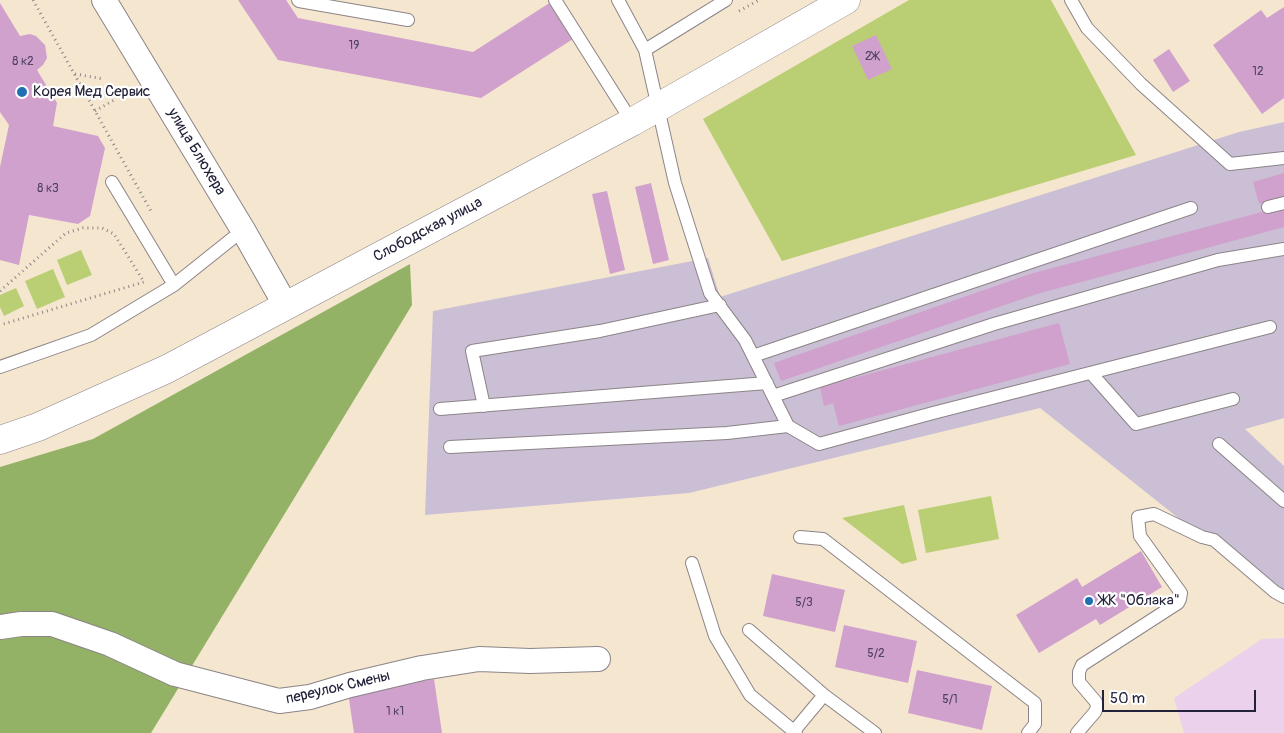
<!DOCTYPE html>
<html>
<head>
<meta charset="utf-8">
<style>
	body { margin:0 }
	#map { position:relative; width:1284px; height:733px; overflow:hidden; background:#f5e6d0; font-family:Pangolin,sans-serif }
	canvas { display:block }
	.scale { position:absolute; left:1102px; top:690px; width:154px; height:22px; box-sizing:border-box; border:2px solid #22223b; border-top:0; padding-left:6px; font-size:15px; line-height:18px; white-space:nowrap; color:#22223b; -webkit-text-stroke:4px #fff; paint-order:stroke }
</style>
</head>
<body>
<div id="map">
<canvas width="1284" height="733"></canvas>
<div class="scale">50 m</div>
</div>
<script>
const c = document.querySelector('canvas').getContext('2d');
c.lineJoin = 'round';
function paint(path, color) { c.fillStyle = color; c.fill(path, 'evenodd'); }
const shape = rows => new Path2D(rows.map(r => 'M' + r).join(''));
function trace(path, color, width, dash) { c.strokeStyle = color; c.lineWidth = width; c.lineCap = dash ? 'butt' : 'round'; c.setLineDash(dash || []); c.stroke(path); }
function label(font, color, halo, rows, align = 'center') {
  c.font = font + ' Pangolin,sans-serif'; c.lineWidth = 4.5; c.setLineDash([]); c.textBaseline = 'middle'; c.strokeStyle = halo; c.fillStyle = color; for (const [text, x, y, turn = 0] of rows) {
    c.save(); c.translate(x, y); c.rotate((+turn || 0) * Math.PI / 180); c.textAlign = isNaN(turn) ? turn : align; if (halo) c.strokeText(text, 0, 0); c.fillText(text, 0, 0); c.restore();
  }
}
const built = shape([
	[1284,638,1284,733,1184,733,1174,698,1262,639]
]);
const industrial = shape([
	[1284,122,1284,418,1245,429,1284,466,1284,602,1040,408,689,493,425,515,433,311,708,258,720,297,1239,132]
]);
const green = shape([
	[909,0,1051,0,1136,155,782,261,703,119],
	[81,250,92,275,67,285,57,260],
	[53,269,65,297,37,309,25,281],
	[16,288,24,306,4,316,0,307,0,295],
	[991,496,999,539,926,553,918,510],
	[904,505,917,560,902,564,842,518]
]);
const forest = shape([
	[410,264,412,305,151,733,0,733,0,467,93,439]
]);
const building = shape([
	[238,0,286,0,298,18,473,52,551,2,573,39,481,98,278,60],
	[0,3,20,36,30,34,36,36,45,45,47,58,43,65,37,70,57,103,53,126,98,136,105,148,90,216,78,224,29,215,19,265,0,260,0,167,9,125,0,112],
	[1284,7,1284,98,1262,114,1213,45,1261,10,1267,18],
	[876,35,892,69,868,80,852,46],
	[1169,49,1190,81,1173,92,1153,60],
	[1284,173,1284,196,1259,204,1253,182],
	[651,183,669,260,653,264,635,187],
	[607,191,625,270,610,274,592,194],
	[1284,206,1284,227,1037,294,781,381,774,363,1030,274],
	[1059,323,1070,364,839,426,833,403,824,406,820,387],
	[1141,551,1162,587,1100,625,1096,619,1039,653,1016,615,1077,578,1082,587],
	[772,574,845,590,835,632,763,616],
	[844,625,917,641,908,683,835,667],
	[917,670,992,686,982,730,908,713],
	[434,679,442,733,354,733,348,692]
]);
const path = shape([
	[33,0,152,213],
	[739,11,759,0],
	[75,74,104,79],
	[95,111,114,100],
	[0,291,66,233,83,228,102,228,114,234,144,282,0,325]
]);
const service = shape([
	[298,0,299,1,408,20],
	[555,0,632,122],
	[618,0,645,50],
	[726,0,645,50,675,183,710,293,745,340,788,426,819,444,933,413,1270,327],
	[1071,0,1087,28,1141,84,1230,164,1284,158],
	[112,182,174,285],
	[1268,207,1284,203],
	[753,356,1191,208],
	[0,367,91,335,174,285,243,230],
	[1091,373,1136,424,1233,399],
	[773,396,994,324,1218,260,1284,249],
	[484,406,472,351,600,331,720,305],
	[440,409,767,383],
	[1219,444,1284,501],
	[450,447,727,433,788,426],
	[800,537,823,539,1035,703,1035,724,1028,733],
	[692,563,715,636,750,695,796,733],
	[749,630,824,695],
	[794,731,824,695,875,733],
	[1077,733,1095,712,1097,707,1096,702,1079,682,1079,672,1082,665,1178,603,1180,599,1181,593,1140,536,1138,517,1154,514,1202,537,1214,540,1275,592,1284,597]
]);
const minor = shape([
	[104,0,243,230,286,306],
	[0,627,21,624,52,624,110,644,175,674,279,701,310,697,350,685,422,668,479,659,530,661,598,659]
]);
const tertiary = shape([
	[0,440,38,427,167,369,632,122,846,0]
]);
const markers = [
	[22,92,6,"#1f6fb2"],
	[1089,601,5,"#1f6fb2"]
];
const numberNames = [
	["19",354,46],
	["2Ж",872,57],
	["8 к2",23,62],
	["12",1258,72],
	["8 к3",48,189],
	["5/3",804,603],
	["5/2",876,654],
	["5/1",950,700],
	["1 к1",395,712]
];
const poiNames = [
	["Корея Мед Сервис",33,92],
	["ЖК \"Облака\"",1099,601]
];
const streetNames = [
	["улица Блюхера",196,152,59],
	["Слободская улица",428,230,-28],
	["переулок Смены",338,688,-13]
];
paint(built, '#ebd1eb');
paint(industrial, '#cbbfd5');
paint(green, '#bacf73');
paint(forest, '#93b265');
paint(building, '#d0a1cc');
trace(service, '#8c8486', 14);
trace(minor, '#8c8486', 26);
trace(tertiary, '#8c8486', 29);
trace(path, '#8c8486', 3, [1, 4]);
trace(service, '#fff', 12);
trace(minor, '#fff', 24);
trace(tertiary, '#fff', 28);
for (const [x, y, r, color] of markers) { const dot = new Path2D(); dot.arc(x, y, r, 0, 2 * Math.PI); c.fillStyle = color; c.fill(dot); trace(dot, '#fff', 2); }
label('12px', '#4e425f', null, numberNames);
label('15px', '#22223b', '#fff', poiNames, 'left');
label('15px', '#22223b', '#fff', streetNames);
</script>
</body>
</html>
